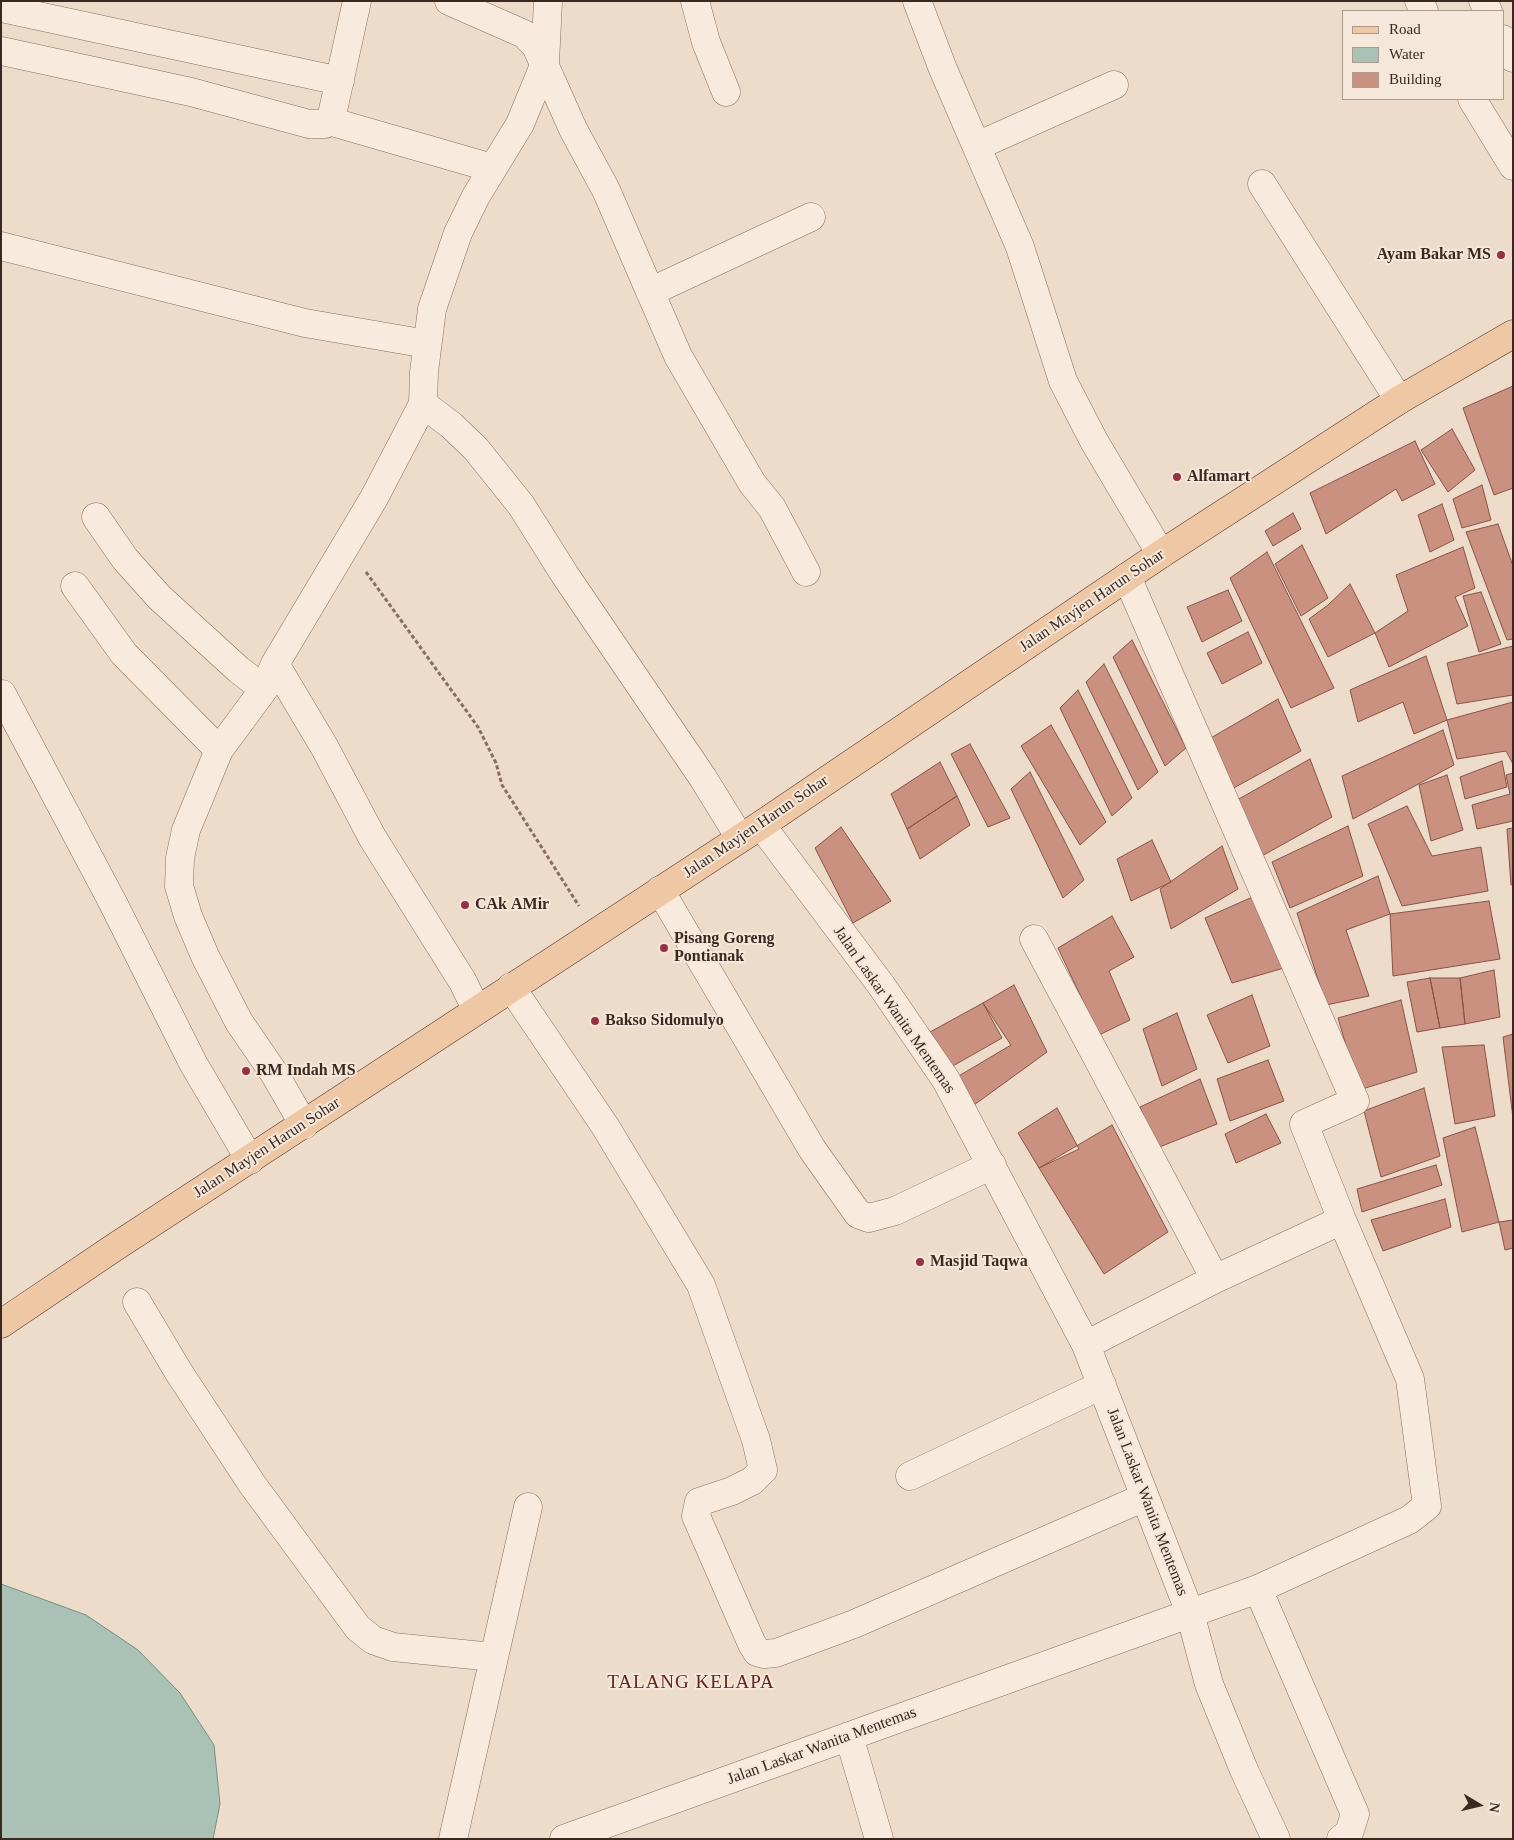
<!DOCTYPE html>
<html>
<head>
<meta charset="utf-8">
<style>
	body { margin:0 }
	#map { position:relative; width:1514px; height:1840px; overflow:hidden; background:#eddcca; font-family:"Times New Roman",serif }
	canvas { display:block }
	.frame { position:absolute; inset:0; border:2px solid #3b2921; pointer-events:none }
	.legend { position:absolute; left:1342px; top:10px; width:162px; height:90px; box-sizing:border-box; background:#f5e7d9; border:1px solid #ab9b8f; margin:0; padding:6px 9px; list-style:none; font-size:15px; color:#3b2921 }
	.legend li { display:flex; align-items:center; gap:10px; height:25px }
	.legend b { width:25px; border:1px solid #ab9b8f }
	.north { position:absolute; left:1454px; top:1780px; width:50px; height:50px; -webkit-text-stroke:4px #f5e7d9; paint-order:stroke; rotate:99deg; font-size:14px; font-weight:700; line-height:20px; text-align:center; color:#3b2921 }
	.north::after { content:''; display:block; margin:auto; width:18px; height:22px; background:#3b2921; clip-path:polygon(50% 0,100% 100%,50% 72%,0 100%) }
</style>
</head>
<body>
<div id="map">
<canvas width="1514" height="1840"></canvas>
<div class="frame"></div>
<ul class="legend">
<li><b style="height:6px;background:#eec8a4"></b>Road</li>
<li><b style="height:14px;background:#aac2b6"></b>Water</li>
<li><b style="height:14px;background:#ca9181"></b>Building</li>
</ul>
<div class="north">N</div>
</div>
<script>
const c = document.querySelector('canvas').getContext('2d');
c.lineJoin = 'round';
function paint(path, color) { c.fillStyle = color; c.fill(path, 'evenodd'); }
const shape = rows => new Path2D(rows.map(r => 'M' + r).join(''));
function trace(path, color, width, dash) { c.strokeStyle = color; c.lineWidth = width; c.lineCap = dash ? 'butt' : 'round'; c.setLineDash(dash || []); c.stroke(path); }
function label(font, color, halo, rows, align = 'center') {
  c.font = font + ' "Times New Roman",serif'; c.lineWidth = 4; c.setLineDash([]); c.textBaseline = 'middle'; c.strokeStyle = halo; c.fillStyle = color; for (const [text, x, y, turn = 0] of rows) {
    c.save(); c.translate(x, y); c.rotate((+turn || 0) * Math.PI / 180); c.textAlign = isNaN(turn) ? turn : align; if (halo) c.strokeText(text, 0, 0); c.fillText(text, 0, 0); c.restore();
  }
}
const water = shape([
	[1,1584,86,1615,138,1650,180,1693,214,1745,220,1804,213,1839,1,1839,1,1584]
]);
const building = shape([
	[1513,386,1513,488,1494,495,1463,408,1513,386],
	[1452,429,1475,470,1448,492,1421,450,1452,429],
	[1415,441,1435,484,1402,501,1396,489,1326,534,1310,493,1415,441],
	[1482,485,1491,520,1462,528,1453,499,1482,485],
	[1442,504,1454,540,1430,552,1418,515,1442,504],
	[1293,513,1301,529,1273,546,1265,531,1293,513],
	[1498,524,1513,566,1513,639,1507,640,1466,532,1498,524],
	[1302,545,1328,598,1301,616,1275,564,1302,545],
	[1463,547,1475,588,1455,597,1468,626,1389,667,1375,633,1408,611,1396,575,1463,547],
	[1267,552,1334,688,1291,708,1230,578,1267,552],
	[1350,584,1375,633,1328,657,1309,619,1328,605,1350,584],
	[1228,590,1242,621,1202,642,1187,607,1228,590],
	[1481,592,1501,644,1479,652,1463,596,1481,592],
	[1248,632,1262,663,1222,684,1207,653,1248,632],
	[1132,640,1186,748,1165,766,1113,657,1132,640],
	[1513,646,1513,695,1457,704,1447,663,1513,646],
	[1426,656,1447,720,1414,734,1403,702,1358,722,1350,690,1426,656],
	[1104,664,1158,772,1138,790,1086,682,1104,664],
	[1078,690,1132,798,1112,816,1060,708,1078,690],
	[1278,699,1301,751,1230,790,1209,739,1278,699],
	[1513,702,1513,764,1506,751,1457,759,1447,720,1513,702],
	[1051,725,1106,822,1080,845,1021,746,1051,725],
	[1443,730,1454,765,1353,819,1342,776,1443,730],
	[970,744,1010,818,988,827,951,754,970,744],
	[1310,759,1332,817,1260,857,1237,800,1310,759],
	[1502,761,1507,787,1465,799,1460,777,1502,761],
	[940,762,957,796,907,829,891,794,940,762],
	[1030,772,1084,880,1063,898,1011,789,1030,772],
	[1513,773,1513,821,1477,829,1472,805,1510,794,1506,775,1513,773],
	[1447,775,1463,830,1431,841,1419,785,1447,775],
	[957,796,970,825,920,859,907,829,957,796],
	[1407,806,1432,856,1481,847,1488,891,1402,906,1368,824,1407,806],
	[1348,826,1363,876,1290,908,1272,862,1348,826],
	[841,827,891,901,853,923,815,848,841,827],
	[1513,828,1513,884,1511,885,1507,829,1513,828],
	[1152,840,1171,882,1131,901,1117,859,1152,840],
	[1222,846,1238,889,1171,929,1160,889,1222,846],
	[1378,876,1390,914,1346,930,1369,996,1326,1005,1297,913,1378,876],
	[1257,895,1284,968,1232,983,1205,918,1257,895],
	[1489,901,1500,959,1393,976,1390,914,1489,901],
	[1112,916,1134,957,1109,971,1130,1020,1099,1035,1058,948,1112,916],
	[1494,970,1500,1017,1465,1024,1460,978,1494,970],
	[1430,978,1460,978,1465,1024,1440,1028,1430,978],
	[1430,978,1440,1028,1417,1032,1407,982,1430,978],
	[1014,985,1047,1052,974,1105,957,1077,1011,1045,983,1003,1014,985],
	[1252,995,1270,1046,1228,1063,1207,1015,1252,995],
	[1401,1000,1417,1072,1359,1090,1338,1018,1401,1000],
	[983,1003,1002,1038,951,1067,930,1032,983,1003],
	[1177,1013,1197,1069,1162,1086,1143,1029,1177,1013],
	[1513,1034,1513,1118,1503,1037,1513,1034],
	[1484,1045,1495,1116,1455,1124,1442,1047,1484,1045],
	[1268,1060,1284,1101,1230,1121,1217,1079,1268,1060],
	[1200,1079,1217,1124,1157,1148,1140,1107,1200,1079],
	[1424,1088,1440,1156,1381,1177,1364,1111,1424,1088],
	[1057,1108,1079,1149,1039,1168,1018,1133,1057,1108],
	[1266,1114,1281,1143,1236,1163,1225,1134,1266,1114],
	[1112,1125,1168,1232,1104,1274,1039,1168,1112,1125],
	[1475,1127,1499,1222,1462,1232,1443,1138,1475,1127],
	[1436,1165,1442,1185,1362,1212,1357,1189,1436,1165],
	[1445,1199,1451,1227,1383,1251,1371,1220,1445,1199],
	[1513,1220,1513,1248,1505,1250,1499,1222,1513,1220]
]);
const path = shape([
	[366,572,478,727,496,763,502,785,579,906]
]);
const minor = shape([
	[449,1,524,34,536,46,573,129,606,190,678,356,752,483,772,508,806,572],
	[695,1,706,42,726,92],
	[917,1,943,69,1020,247,1063,381,1094,441,1161,554],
	[1419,1,1424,11],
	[1483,1,1488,11],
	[1,8,340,81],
	[1503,39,1513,58],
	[1,51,191,92,309,124,325,124,332,115,357,1],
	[1472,99,1513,166],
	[329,121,492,168],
	[977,146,1114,85],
	[1262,184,1399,400],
	[1,246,305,323,427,344],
	[650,292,811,217],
	[423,404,451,425,476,449,521,505,565,575,703,778,740,838],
	[96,517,125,559,159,597,239,670,264,689],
	[1127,577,1355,1101,1304,1124,1342,1220,1410,1379,1427,1506,1409,1520,1258,1589],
	[75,586,124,654,219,750],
	[275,664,325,748,372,837,463,982,476,1009],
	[2,694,112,901,193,1063,250,1160],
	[761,825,881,985,946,1080,1086,1345,1190,1613,1209,1684,1244,1770,1276,1839],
	[660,890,812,1149,858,1214,869,1218,895,1211,992,1165],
	[1034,939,1215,1279],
	[511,987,605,1126,701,1285,756,1440,763,1470,752,1481,732,1491,699,1502,696,1516,752,1644,757,1652,764,1654,776,1653,854,1624,1145,1497],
	[304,1125,274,1073,239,1022,205,956,188,916,179,886,180,858,186,830,219,750,264,689,275,664,374,498,423,404,424,372,432,309,458,233,476,196,520,124,545,63,548,1],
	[137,1302,178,1371,252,1484,358,1628,373,1640,393,1647,493,1657],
	[1086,1345,1215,1279,1342,1220],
	[910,1476,1102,1385],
	[849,1736,879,1839],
	[453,1839,528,1507],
	[564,1839,1258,1589,1355,1814,1349,1833,1341,1839]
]);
const primary = shape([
	[1,1324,115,1247,761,825,1161,554,1399,400,1513,334]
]);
const markers = [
	[1501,255,5,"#963145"],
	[1177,477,5,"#963145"],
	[465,905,5,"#963145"],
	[664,948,5,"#963145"],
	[595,1021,5,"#963145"],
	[246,1071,5,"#963145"],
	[920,1262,5,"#963145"]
];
const poiNames = [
	["Ayam Bakar MS",1491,255,"right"],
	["Alfamart",1187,477],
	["CAk AMir",475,905],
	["Pisang Goreng",674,939],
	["Pontianak",674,957],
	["Bakso Sidomulyo",605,1021],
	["RM Indah MS",256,1071],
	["Masjid Taqwa",930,1262]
];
const streetNames = [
	["Jalan Mayjen Harun Sohar",1092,601,-34],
	["Jalan Mayjen Harun Sohar",756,827,-34],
	["Jalan Laskar Wanita Mentemas",894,1010,55],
	["Jalan Mayjen Harun Sohar",267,1148,-33],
	["Jalan Laskar Wanita Mentemas",1147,1502,69],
	["Jalan Laskar Wanita Mentemas",822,1746,-20]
];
const quarterNames = [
	["TALANG KELAPA",691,1683]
];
paint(water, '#aac2b6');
trace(water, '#719082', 1);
paint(building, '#ca9181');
trace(building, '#885345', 1);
trace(minor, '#8a6d5f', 29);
trace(primary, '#583c32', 29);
trace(path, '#8a6d5f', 3, [4, 2.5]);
trace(minor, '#f8ebdd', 28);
trace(primary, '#eec8a4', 28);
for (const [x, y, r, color] of markers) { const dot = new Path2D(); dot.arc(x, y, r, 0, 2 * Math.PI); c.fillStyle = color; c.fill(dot); trace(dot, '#f5e7d9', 2); }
label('bold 16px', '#3b2921', '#f5e7d9', poiNames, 'left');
label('16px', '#3b2921', '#f5e7d9', streetNames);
c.letterSpacing = '1px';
label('19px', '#662322', '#f5e7d9', quarterNames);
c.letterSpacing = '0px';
</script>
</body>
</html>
